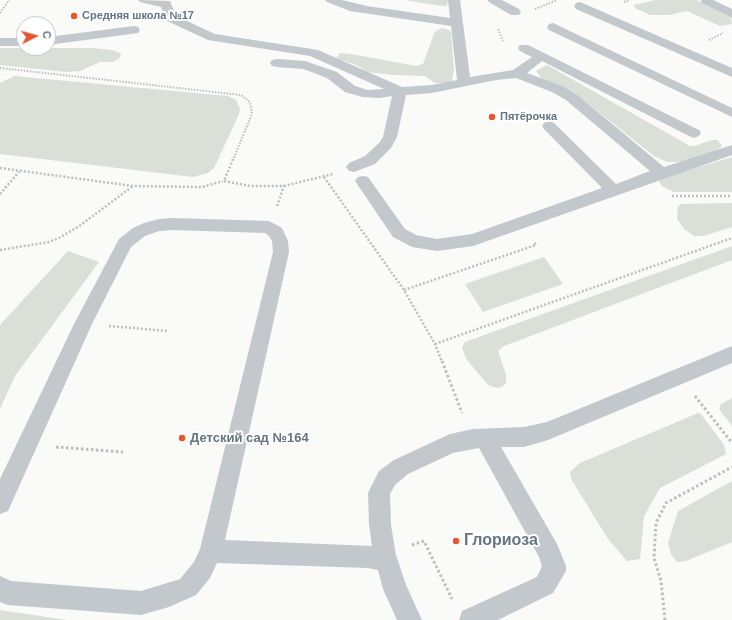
<!DOCTYPE html>
<html>
<head>
<meta charset="utf-8">
<style>
	body { margin:0 }
	#map { position:relative; width:732px; height:620px; overflow:hidden; background:#fafaf8; font-family:Helvetica,sans-serif }
	canvas { display:block }
	.north { position:absolute; left:16px; top:16px; width:40px; height:40px; box-sizing:border-box; background:#fff; border:1px solid #c1c8cd; border-radius:50%; rotate:84deg; font-size:11px; font-weight:700; line-height:16px; text-align:center; color:#657683 }
	.north::after { content:''; display:block; margin:auto; width:14px; height:18px; background:#e4572e; clip-path:polygon(50% 0,100% 100%,50% 72%,0 100%) }
</style>
</head>
<body>
<div id="map">
<canvas width="732" height="620"></canvas>
<div class="north">С</div>
</div>
<script>
const c = document.querySelector('canvas').getContext('2d');
c.lineJoin = 'round';
function paint(path, color) { c.fillStyle = color; c.fill(path, 'evenodd'); }
const shape = rows => new Path2D(rows.map(r => 'M' + r).join(''));
function trace(path, color, width, dash) { c.strokeStyle = color; c.lineWidth = width; c.lineCap = dash ? 'butt' : 'round'; c.setLineDash(dash || []); c.stroke(path); }
function label(font, color, halo, rows, align = 'center') {
  c.font = font + ' Helvetica,sans-serif'; c.lineWidth = 4; c.setLineDash([]); c.textBaseline = 'middle'; c.strokeStyle = halo; c.fillStyle = color; for (const [text, x, y, turn = 0] of rows) {
    c.save(); c.translate(x, y); c.rotate((+turn || 0) * Math.PI / 180); c.textAlign = isNaN(turn) ? turn : align; if (halo) c.strokeText(text, 0, 0); c.fillText(text, 0, 0); c.restore();
  }
}
const green = shape([
	[404,0,449,0,446,6,442,6],
	[655,0,697,0,731,18,732,24,720,26,687,11,669,15,650,15,635,8,634,5],
	[442,28,449,30,451,32,454,71,452,81,445,83,435,83,425,76,393,75,368,72,356,65,338,59,337,57,340,53,351,54,416,66,423,64,434,34,436,31],
	[0,48,91,48,112,50,120,53,121,55,119,59,113,62,100,62,80,71,66,72,0,65],
	[547,65,690,146,695,146,712,140,717,140,722,145,720,148,707,155,683,162,667,162,654,156,572,91,544,82,536,71],
	[14,76,228,96,236,100,240,109,239,114,214,168,208,173,193,177,0,154,0,83],
	[732,157,732,192,674,192,662,186,659,181,662,178],
	[732,203,732,227,703,236,694,236,684,229,677,219,678,207,681,204],
	[732,246,732,260,504,346,498,351,506,375,506,383,502,387,497,388,488,385,467,360,462,348,465,342],
	[68,251,99,262,15,376,0,409,0,325],
	[544,257,563,284,483,312,465,284],
	[732,398,732,426,719,409,721,404],
	[698,413,701,414,724,445,726,454,660,488,644,516,640,559,627,561,608,539,571,479,570,472,580,463],
	[732,481,732,542,686,561,677,562,671,554,668,543,678,511],
	[0,610,67,620,0,620]
]);
const pathFar2 = shape([
	[624,2,630,0],
	[535,9,557,0],
	[0,13,9,0],
	[498,29,503,41],
	[709,40,723,33],
	[0,68,241,95,250,102,252,114,233,160]
]);
const pathFar1 = shape([
	[233,159,224,181,250,186,284,186,333,174],
	[0,168,133,186,202,187,223,181],
	[324,177,404,290,435,344,442,362],
	[0,194,19,172],
	[672,196,732,196],
	[277,206,284,186],
	[0,250,49,242,59,238,78,227,133,186],
	[404,290,536,245,534,242],
	[109,326,168,331],
	[435,344,732,238]
]);
const path = shape([
	[442,361,462,413],
	[695,396,732,443],
	[56,447,123,452],
	[412,545,424,541,452,599],
	[665,620,661,581,654,558,656,523,666,503,732,467]
]);
const lane = shape([
	[138,0,170,1,176,16,215,34,318,50,402,87,432,85,457,80,451,26,350,11,327,2,325,0,342,0,367,6,450,18,448,0,460,0,470,77,513,70,532,57,520,51,518,48,520,45,528,45,699,130,701,133,699,136,694,138,689,136,542,61,527,73,562,86,576,94,664,167,732,145,732,155,473,246,437,251,412,247,393,237,355,181,358,177,363,176,368,177,405,229,416,235,437,239,472,234,602,188,544,129,542,126,544,123,549,121,554,123,616,184,650,171,566,100,552,92,516,78,496,80,432,93,406,95,397,137,391,148,375,164,354,172,349,171,346,167,349,163,365,156,380,142,383,137,392,96,380,98,362,97,345,92,327,78,314,73,303,69,277,67,272,66,270,63,272,60,277,59,305,61,337,72,355,86,368,90,384,89,310,56,208,40,167,21,161,7,140,2,138,0],
	[487,0,502,0,519,9,521,12,519,15,511,15,489,2,487,0],
	[701,0,713,0,732,9,732,18,702,3,701,0],
	[580,2,732,68,732,77,576,9,574,6,576,3,580,2],
	[553,23,732,108,732,117,549,30,547,27,549,24,553,23],
	[134,26,138,27,140,30,138,33,48,45,48,37,134,26],
	[0,38,24,38,24,46,0,46,0,38],
	[173,218,269,221,282,228,288,241,289,252,225,540,372,546,369,525,368,493,379,471,394,460,450,434,473,429,524,427,547,422,732,346,732,363,548,440,524,447,501,447,557,544,566,566,566,571,553,593,498,620,459,620,462,611,537,577,542,566,539,557,479,448,453,453,408,474,395,485,390,494,391,525,396,555,406,585,422,620,397,620,383,589,378,570,368,568,217,563,210,578,196,595,169,607,141,615,8,605,0,602,0,576,11,581,141,591,180,579,194,562,200,549,273,252,272,241,269,236,265,233,173,230,159,231,145,236,131,247,92,324,8,511,0,514,0,479,74,324,119,239,133,228,144,223,159,219,173,218]
]);
const markers = [
	[74,16,4,"#e4572e"],
	[492,117,4,"#e4572e"],
	[182,438,4,"#e4572e"],
	[456,541,4,"#e4572e"]
];
const farPoinames = [
	["Средняя школа №17",82,16],
	["Пятёрочка",500,117]
];
const poiNames = [
	["Детский сад №164",190,438]
];
const nearPoinames = [
	["Глориоза",464,541]
];
paint(green, '#dadfd7');
trace(pathFar2, '#bbbfc2', 2, [1.5, 1.5]);
trace(pathFar1, '#bbbfc2', 2.5, [2, 2]);
trace(path, '#bbbfc2', 3, [2.5, 2.5]);
paint(lane, '#c3c8cc');
for (const [x, y, r, color] of markers) { const dot = new Path2D(); dot.arc(x, y, r, 0, 2 * Math.PI); c.fillStyle = color; c.fill(dot); trace(dot, '#fff', 1.5); }
label('bold 11px', '#657683', '#fff', farPoinames, 'left');
label('bold 13px', '#657683', '#fff', poiNames, 'left');
label('bold 16px', '#657683', '#fff', nearPoinames, 'left');
</script>
</body>
</html>
